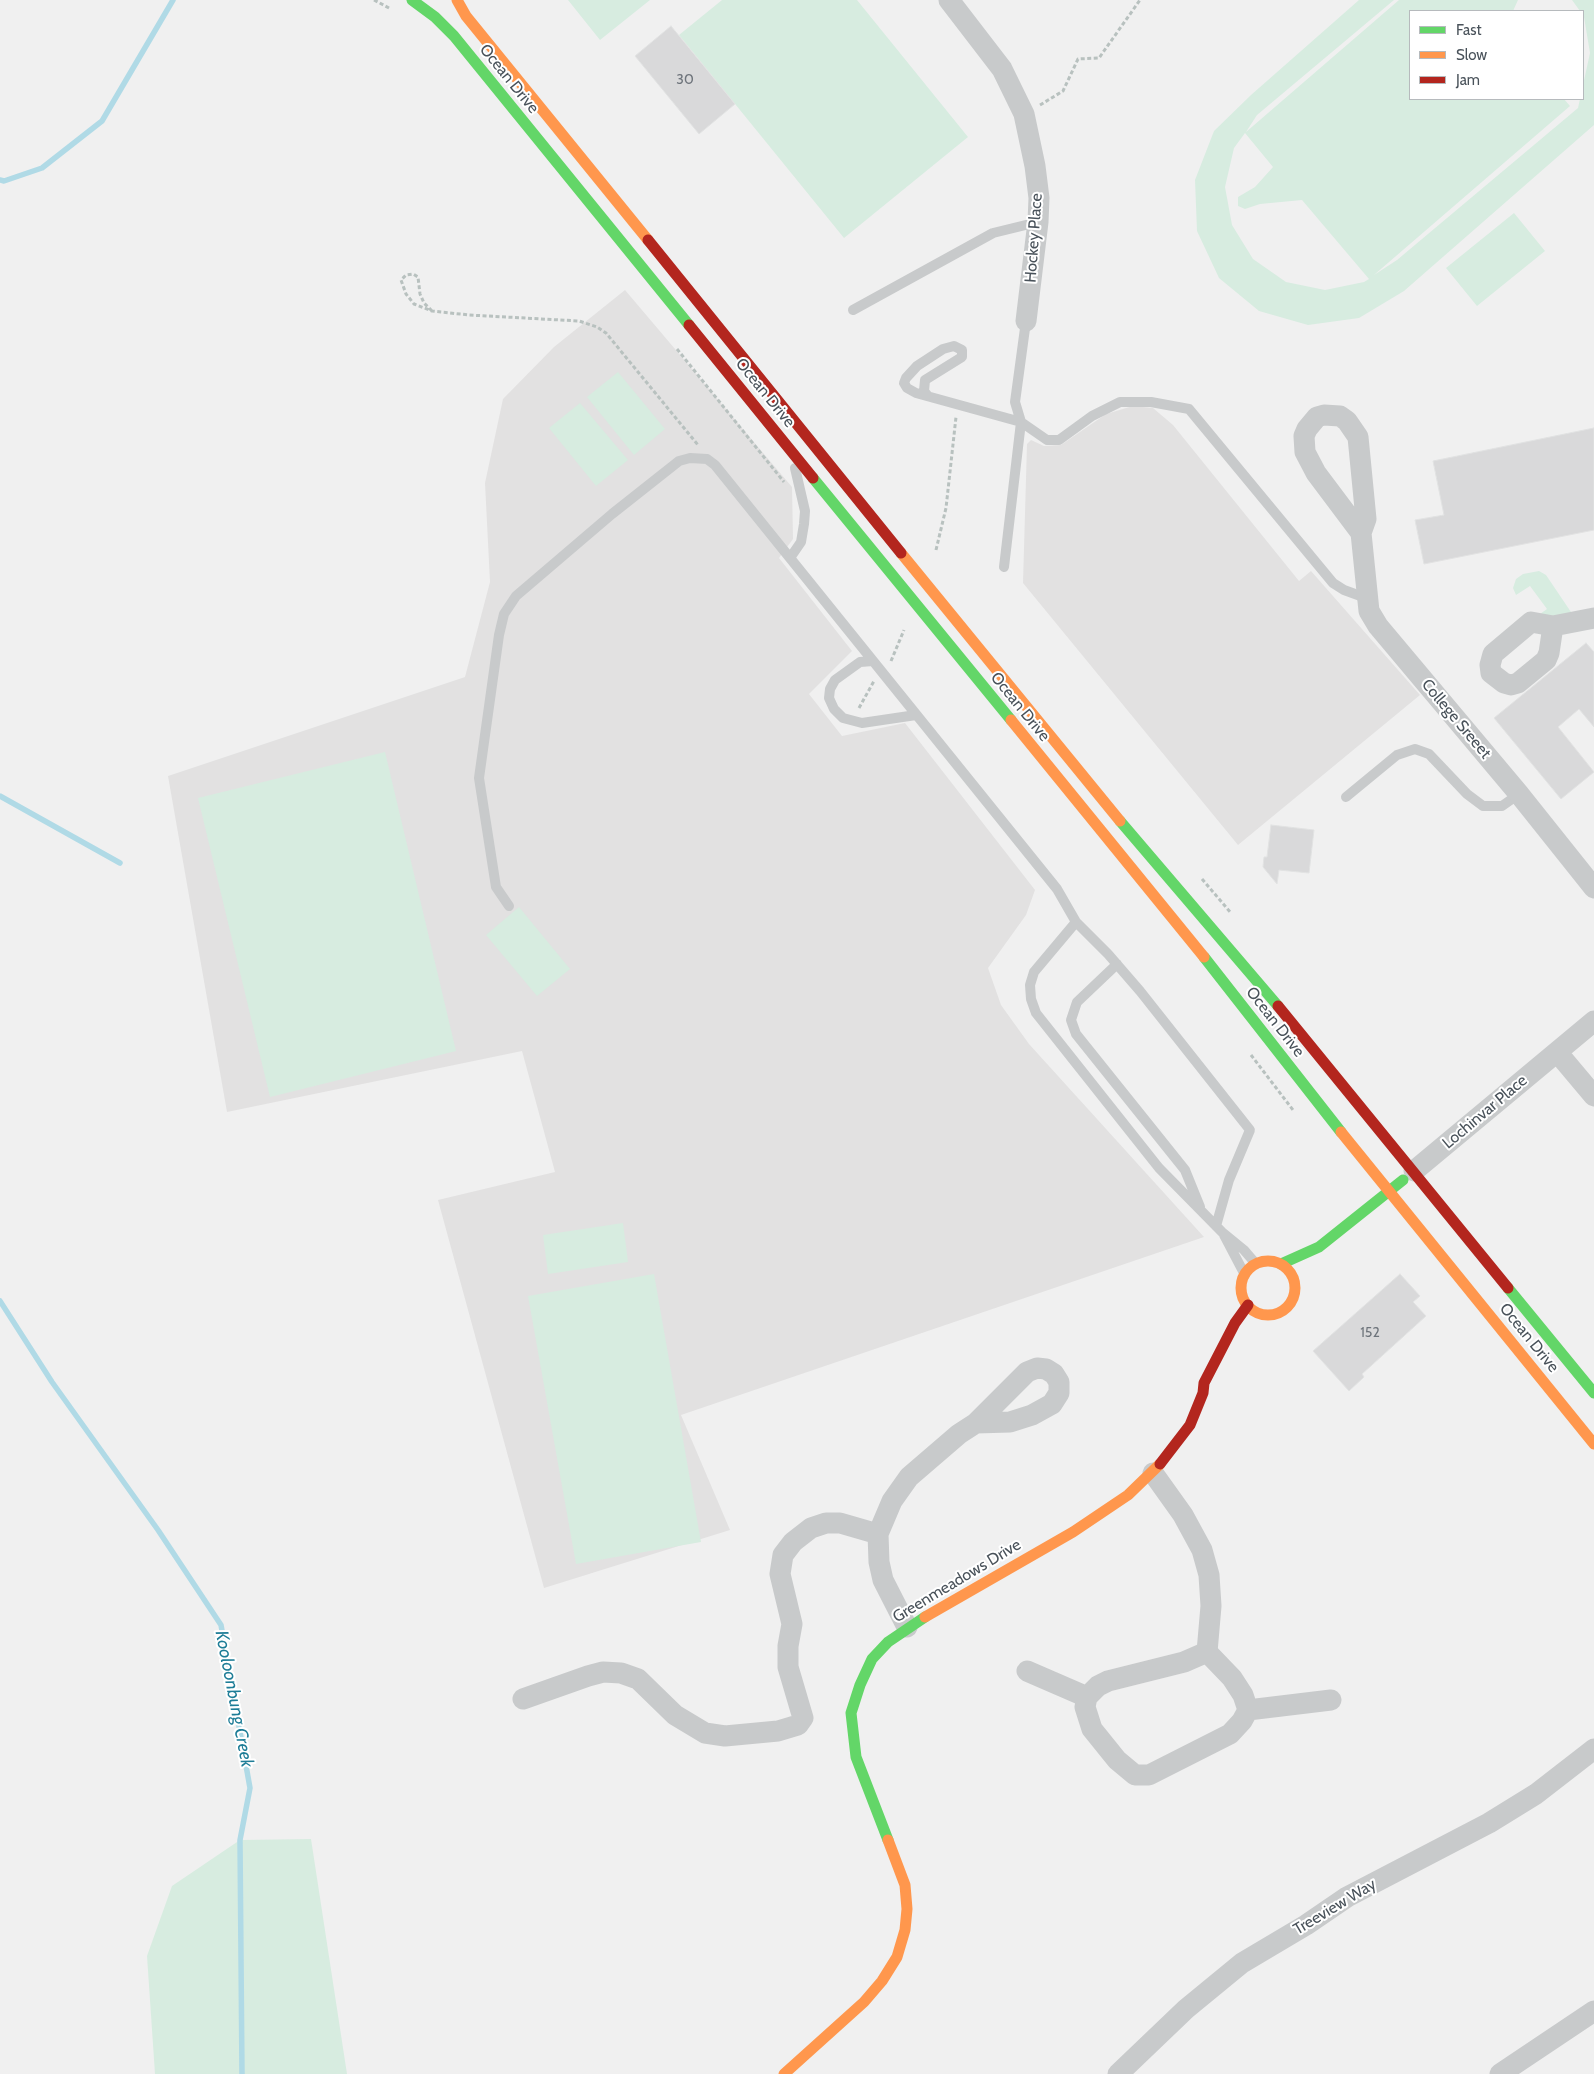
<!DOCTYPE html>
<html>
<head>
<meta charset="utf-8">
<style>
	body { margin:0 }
	#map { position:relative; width:1594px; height:2074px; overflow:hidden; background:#f0f0f0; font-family:Cabin,sans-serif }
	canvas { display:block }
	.legend { position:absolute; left:1409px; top:10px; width:175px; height:90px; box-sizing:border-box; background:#fff; border:1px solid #b6babd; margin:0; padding:6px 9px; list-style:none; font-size:15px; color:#49525a }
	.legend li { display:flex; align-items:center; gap:10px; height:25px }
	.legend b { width:25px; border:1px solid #b6babd }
</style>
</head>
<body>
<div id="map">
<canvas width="1594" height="2074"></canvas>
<ul class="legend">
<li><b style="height:6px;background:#63d668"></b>Fast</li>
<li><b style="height:6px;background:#ff974d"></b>Slow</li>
<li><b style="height:6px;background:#b3261e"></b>Jam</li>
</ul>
</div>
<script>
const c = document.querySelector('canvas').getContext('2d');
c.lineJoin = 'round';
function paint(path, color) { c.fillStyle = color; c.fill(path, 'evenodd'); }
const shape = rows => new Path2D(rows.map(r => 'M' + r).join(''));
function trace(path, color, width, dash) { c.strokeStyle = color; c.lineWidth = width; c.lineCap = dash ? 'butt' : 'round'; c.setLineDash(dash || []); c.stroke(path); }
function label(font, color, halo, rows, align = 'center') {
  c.font = font + ' Cabin,sans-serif'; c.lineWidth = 4; c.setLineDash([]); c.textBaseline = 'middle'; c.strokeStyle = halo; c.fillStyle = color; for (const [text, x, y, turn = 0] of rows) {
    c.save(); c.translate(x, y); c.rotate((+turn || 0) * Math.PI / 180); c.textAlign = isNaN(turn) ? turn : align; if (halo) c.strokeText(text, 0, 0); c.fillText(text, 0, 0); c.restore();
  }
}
const education = shape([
	[625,290,792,487,793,539,779,558,852,651,809,694,842,736,905,723,1035,890,1026,915,988,968,1001,1005,1029,1044,1204,1237,681,1415,730,1530,544,1588,438,1200,555,1172,522,1051,227,1112,168,776,465,677,490,582,485,483,503,399,554,347],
	[1133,406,1153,408,1173,425,1299,581,1311,571,1420,695,1238,845,1023,583,1027,444,1031,440,1044,446,1061,445,1106,414]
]);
const green = shape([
	[568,0,650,0,600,40],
	[722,0,857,0,968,137,844,238,679,35],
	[1359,0,1394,0,1257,115,1246,132,1399,0,1518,0,1513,11,1410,11,1410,99,1564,99,1570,106,1374,275,1397,260,1578,108,1580,99,1583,99,1583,85,1590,53,1583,11,1580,11,1572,0,1594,0,1594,125,1404,291,1359,318,1308,325,1259,311,1219,278,1197,231,1195,180,1214,131,1251,95],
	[1245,133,1273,167,1255,187,1238,197,1238,206,1245,209,1260,204,1302,200,1369,279,1364,282,1325,290,1286,282,1253,259,1232,225,1225,187,1234,148],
	[1514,213,1545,251,1477,306,1446,268],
	[618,372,665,429,634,455,587,397],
	[580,403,628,460,596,486,549,428],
	[1539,571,1546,575,1573,615,1533,619,1547,609,1530,586,1516,595,1513,588,1516,579,1523,574],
	[385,752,456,1051,270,1097,198,798],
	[519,907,570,969,537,996,486,935],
	[623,1223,628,1262,548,1274,543,1235],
	[654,1274,701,1542,576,1564,528,1296],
	[311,1839,347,2074,155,2074,147,1956,172,1886,240,1840]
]);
const stream = shape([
	[0,180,4,181,42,168,102,121,173,0],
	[0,796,120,863],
	[0,1301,52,1382,158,1530,221,1625,250,1788,240,1840,242,2074]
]);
const building = shape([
	[671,26,735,104,699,134,635,56,671,26],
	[1594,428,1594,530,1424,564,1415,520,1444,515,1433,461,1594,428],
	[1586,643,1594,652,1594,727,1579,709,1558,727,1594,772,1561,799,1494,718,1586,643],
	[1271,825,1314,830,1309,873,1279,870,1277,884,1263,867,1264,857,1267,857,1271,825],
	[1400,1274,1420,1296,1413,1302,1426,1316,1362,1374,1364,1377,1349,1391,1313,1351,1400,1274]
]);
const path = shape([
	[374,0,391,9],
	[1040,105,1063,91,1078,59,1099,58,1140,0],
	[432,311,424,303,420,294,418,277,413,274,406,275,401,280,406,294,414,304,432,311,469,315,579,321,597,327,606,333,698,445],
	[677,349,784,482],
	[936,550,946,508,956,417],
	[891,661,904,630],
	[859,708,874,681],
	[1202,879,1231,913],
	[1251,1055,1293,1110]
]);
const lane = shape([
	[853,310,993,233,1038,222],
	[928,396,924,391,925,380,962,357,962,350,954,346,943,349,917,366,906,378,904,383,907,388,916,393,1021,422,1047,440,1059,440,1092,416,1120,402,1151,402,1189,409,1333,583,1344,590,1366,598],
	[795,468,805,511,804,524,801,542,790,558,1057,889,1076,922,1108,954,1140,991,1250,1130,1229,1180,1216,1226],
	[1004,567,1021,422,1015,402,1026,321],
	[873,661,860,662,835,680,830,689,829,698,834,709,843,718,862,723,916,715],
	[1346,797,1397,755,1415,749,1429,754,1467,794,1483,806,1502,806,1519,794],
	[509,906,496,887,479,778,499,635,504,614,516,596,612,514,679,461,690,458,707,459,715,465,790,558],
	[1076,922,1034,972,1030,985,1031,999,1036,1013,1159,1168,1222,1232,1244,1250,1256,1264],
	[1117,964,1077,1002,1071,1020,1076,1034,1185,1170,1200,1207],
	[1224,1235,1245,1275]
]);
const street = shape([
	[949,0,1002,69,1024,114,1035,166,1039,198,1038,222,1026,321],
	[1361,533,1316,473,1305,452,1304,436,1307,429,1317,417,1324,415,1340,416,1347,421,1358,437,1366,519,1361,533,1369,611,1378,626,1519,794,1594,888],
	[1553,626,1549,653,1546,660,1518,683,1511,685,1504,683,1491,673,1490,665,1493,654,1531,622,1553,626,1594,618],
	[1557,1052,1594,1096],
	[1414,1171,1594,1021],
	[1153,1473,1183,1515,1202,1550,1209,1575,1211,1606,1207,1652,1232,1678,1243,1695,1248,1710,1242,1721,1230,1734,1149,1775,1135,1775,1117,1760,1092,1729,1085,1707,1087,1697,1098,1686,1108,1681,1184,1662,1207,1652],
	[907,1627,883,1580,879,1562,878,1534,892,1501,909,1477,959,1434,976,1423,1027,1372,1037,1368,1046,1369,1054,1374,1059,1382,1059,1393,1052,1404,1032,1415,1010,1422,976,1423],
	[1027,1671,1087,1697],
	[523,1699,588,1676,603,1672,621,1673,638,1679,675,1715,705,1733,725,1736,778,1731,798,1725,803,1718,788,1667,788,1646,792,1624,780,1574,783,1555,793,1542,811,1528,826,1523,840,1523,878,1534],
	[1248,1710,1331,1700],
	[1118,2074,1186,2009,1242,1963,1306,1925,1347,1897,1489,1823,1536,1794,1594,1749],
	[1500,2074,1594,2011]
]);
const fast = shape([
	[412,0,435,17,454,36,689,325],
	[813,478,1011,720],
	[1120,821,1278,1006],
	[1204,957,1341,1132],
	[1281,1264,1319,1247,1403,1180],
	[1508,1288,1594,1393],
	[888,1840,856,1757,851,1713,860,1685,872,1659,888,1642,925,1617]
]);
const slow = shape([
	[457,0,466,16,648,240],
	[901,553,1120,821],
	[1011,720,1204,957],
	[1341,1132,1594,1444],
	'1241 1288a27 27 0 1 1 54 0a27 27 0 1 1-54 0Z',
	[925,1617,1073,1532,1128,1495,1160,1464],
	[784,2074,864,2002,882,1981,897,1957,905,1930,907,1909,905,1885,888,1840]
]);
const jam = shape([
	[648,240,901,553],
	[689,325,813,478],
	[1278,1006,1508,1288],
	[1160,1464,1190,1425,1203,1393,1204,1383,1235,1323,1248,1305]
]);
const numberNames = [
	["30",685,80],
	["152",1370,1333]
];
const streetNames = [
	["Ocean Drive",509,79,51],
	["Hockey Place",1034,238,-86],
	["Ocean Drive",765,393,51],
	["Ocean Drive",1020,707,51],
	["College Sreeet",1456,719,50],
	["Ocean Drive",1275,1022,52],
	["Lochinvar Place",1485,1112,-40],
	["Ocean Drive",1529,1338,51],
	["Greenmeadows Drive",957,1581,-31],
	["Treeview Way",1335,1907,-31]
];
const waterNames = [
	["Kooloonbung Creek",234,1699,79]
];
paint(education, '#e2e1e1');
paint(green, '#d7ece0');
trace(stream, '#b0dae6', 5.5);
paint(building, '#d9d9da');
trace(building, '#e1e2e2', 1);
trace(path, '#b8c1bf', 3, [4, 2.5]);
trace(lane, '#c8cacb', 10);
trace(street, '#c8cacb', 21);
trace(fast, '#63d668', 11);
trace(slow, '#ff974d', 11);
trace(jam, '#b3261e', 11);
label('14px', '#6e747b', null, numberNames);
label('16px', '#49525a', '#fff', streetNames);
label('italic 18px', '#1e7d97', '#fff', waterNames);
</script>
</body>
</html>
